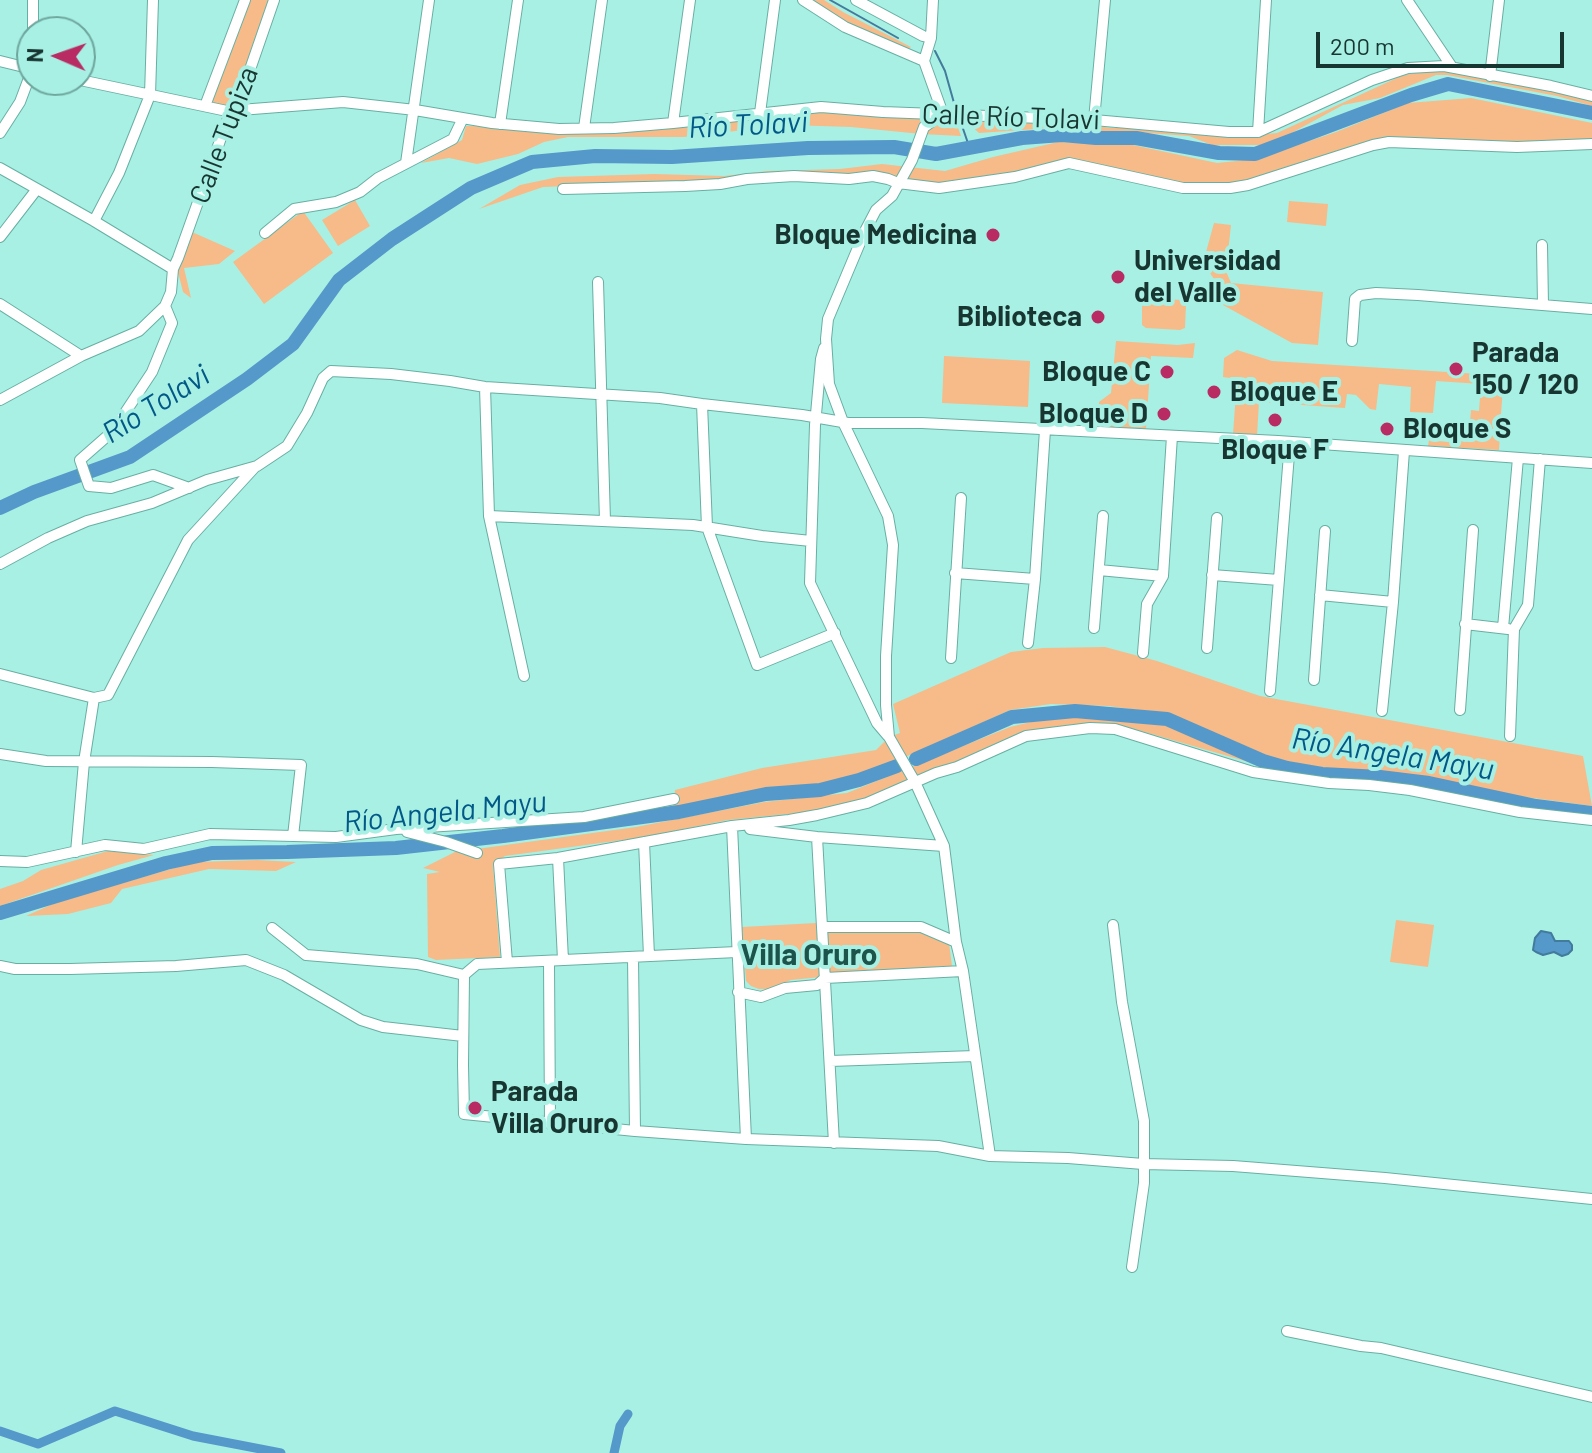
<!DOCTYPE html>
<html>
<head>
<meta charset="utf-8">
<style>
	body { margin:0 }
	#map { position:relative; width:1592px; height:1453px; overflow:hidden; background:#a8f0e4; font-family:Barlow,sans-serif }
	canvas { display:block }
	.north { position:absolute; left:16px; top:16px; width:80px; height:80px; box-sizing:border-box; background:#a8f0e4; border:2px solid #6ea69c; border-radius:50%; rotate:272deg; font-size:22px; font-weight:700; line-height:32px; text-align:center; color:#183631 }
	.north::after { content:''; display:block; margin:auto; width:28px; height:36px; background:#b82c63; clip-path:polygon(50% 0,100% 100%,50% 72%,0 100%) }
	.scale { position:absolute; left:1316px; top:32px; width:248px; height:36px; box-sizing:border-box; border:4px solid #183631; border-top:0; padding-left:10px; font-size:24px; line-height:28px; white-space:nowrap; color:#183631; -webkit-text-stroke:6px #a8f0e4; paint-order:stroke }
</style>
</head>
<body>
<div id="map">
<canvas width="1592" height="1453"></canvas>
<div class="north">N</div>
<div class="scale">200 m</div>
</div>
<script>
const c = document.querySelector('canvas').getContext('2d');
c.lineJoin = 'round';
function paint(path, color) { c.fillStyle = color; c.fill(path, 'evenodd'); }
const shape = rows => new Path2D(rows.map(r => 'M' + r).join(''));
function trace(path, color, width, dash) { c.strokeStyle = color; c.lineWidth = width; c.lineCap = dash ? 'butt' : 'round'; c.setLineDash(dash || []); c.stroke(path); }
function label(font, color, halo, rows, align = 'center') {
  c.font = font + ' Barlow,sans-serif'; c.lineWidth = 8; c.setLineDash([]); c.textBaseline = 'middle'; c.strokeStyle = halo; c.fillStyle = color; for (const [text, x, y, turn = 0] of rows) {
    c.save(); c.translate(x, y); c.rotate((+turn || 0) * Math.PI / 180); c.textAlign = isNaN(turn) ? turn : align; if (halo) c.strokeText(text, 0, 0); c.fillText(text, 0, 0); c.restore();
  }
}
const green = shape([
	[248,0,268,0,234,104,227,107,212,103],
	[810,0,824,0,843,12,911,47,907,50,846,24],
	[1437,68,1550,89,1592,100,1592,106,1557,96,1447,75,1436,75,1380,98,1343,105,1286,136,1262,145,1212,145,1189,136,1135,132,1104,133,1066,127,979,133,963,118,1055,120,1111,128,1137,127,1257,135,1277,133,1401,76],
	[1471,98,1592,123,1592,140,1500,143,1408,137,1377,139,1255,179,1231,184,1188,184,1161,181,1075,159,1011,173,931,184,872,173,849,175,543,187,479,209,520,185,558,177,654,174,724,176,768,171,840,169,882,164,945,171,993,157,1058,142,1133,145,1217,163,1256,159,1336,132,1408,103],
	[823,112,955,119,961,136,921,134,851,127,787,125,684,137,568,137,544,142,518,154,477,164,449,158,421,163,462,140,466,126,666,128],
	[355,200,370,226,338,246,322,220],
	[1289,201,1328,204,1326,226,1287,222],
	[303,211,333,253,264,304,233,262],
	[1214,223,1231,225,1226,271,1231,283,1323,292,1318,345,1292,343,1203,294,1214,279,1203,263],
	[192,232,235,251,219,264,184,268,191,298,183,292,178,272],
	[1147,298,1182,300,1186,305,1185,328,1180,330,1146,328,1142,325,1142,302],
	[1116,341,1178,345,1195,343,1193,358,1151,356,1146,429,1098,426,1099,402,1111,393],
	[1237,350,1272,361,1495,375,1494,387,1503,388,1500,427,1469,435,1471,410,1479,411,1481,384,1436,381,1433,413,1410,412,1411,387,1379,384,1376,410,1370,409,1356,395,1347,394,1345,408,1259,402,1257,436,1233,434,1237,379,1223,377,1224,358],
	[944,356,1030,361,1028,407,942,403],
	[1500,434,1499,450,1428,446,1429,440,1448,442,1469,440],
	[1105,647,1157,661,1260,696,1583,756,1592,806,1525,797,1425,778,1370,770,1333,769,1305,765,1265,756,1168,714,1108,706,1051,704,1010,710,925,749,859,775,824,783,760,790,699,807,673,806,675,790,762,768,876,750,889,737,900,733,893,704,1011,652,1043,648],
	[1075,717,1165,724,1259,765,1120,725,1099,724,1024,731,954,763,922,773,869,798,808,812,728,820,645,837,505,856,493,865,500,957,436,960,428,957,427,874,440,872,423,868,455,852,636,827,764,802,847,793,1010,727,1039,720],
	[108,851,154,855,118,865,0,906,0,889,23,881,41,870],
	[257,860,296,862,276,871,209,869,122,889,111,903,68,914,26,916,57,902,195,862],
	[1396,920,1434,925,1428,967,1390,962],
	[816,923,821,977,791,980,769,989,759,989,751,986,746,981,742,927],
	[919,931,949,943,952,966,829,973,828,932]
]);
const water = shape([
	[1541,931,1551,933,1555,941,1569,941,1572,945,1572,950,1568,954,1562,956,1554,952,1543,955,1536,952,1533,950,1535,938,1541,931]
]);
const stream = shape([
	[830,0,898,38],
	[935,51,945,71,956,110],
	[960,120,970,149]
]);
const canal = shape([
	[0,1431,38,1444,115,1411,193,1436,281,1453],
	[614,1453,620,1426,628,1414]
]);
const river = shape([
	[0,508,34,492,130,457,247,379,293,344,339,280,392,239,471,188,532,162,595,156,672,157,808,148,894,147,936,154,1022,138,1062,135,1096,138,1136,138,1219,153,1255,154,1411,95,1448,84,1592,113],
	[916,759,1012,717,1075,711,1167,719,1263,761,1287,768,1322,774,1380,777,1429,783,1536,806,1592,813],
	[0,913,166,863,212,853,287,852,396,848,503,836,679,812,766,794,820,790,859,780,897,766]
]);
const minor = shape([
	[803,0,845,27,924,61,943,114,924,127,912,160,892,196,876,210,865,231,828,319,826,339,829,384,843,422,888,516,893,545,886,656,886,705,889,737,915,782,944,846,956,942,963,971,990,1156],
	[856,0,923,36,931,38],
	[1407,0,1452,67],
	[33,32,33,0],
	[0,61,32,69],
	[924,61,931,38,933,0],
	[1490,76,1499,0],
	[80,80,227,111,343,102,415,110,492,123,559,129,614,128,673,123,821,107,883,112,1094,120,1229,132,1258,132,1372,80,1408,68,1444,66,1551,86,1592,96],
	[205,106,245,0],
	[760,113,775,0],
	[1094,120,1105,0],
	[673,123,690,0],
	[500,124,518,0],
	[584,128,602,0],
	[1258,132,1266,0],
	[0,133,20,102,32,70],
	[406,163,429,0],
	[0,168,94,221,173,269],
	[563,189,685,186,720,184,747,179,794,176,849,179,873,176,888,179,898,183,939,188,1015,177,1069,163,1183,188,1230,188,1248,185,1373,145,1389,142,1517,147,1592,144],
	[94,221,119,173,150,95,153,0],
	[265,233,294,209,336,202,360,192,378,178,453,139,463,118],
	[0,237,37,189],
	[1542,245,1543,305],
	[598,282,605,521],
	[0,304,81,356],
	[165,306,172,323,152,372,113,431,80,460,89,486,111,488,153,475,189,488],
	[1352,341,1355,299,1360,295,1376,293,1418,295,1592,309],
	[824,348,821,359,815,425,810,583,877,723,888,736],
	[485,387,489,516,524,676],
	[0,400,81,356,139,331,165,306,171,292,173,269,178,258,227,121,236,110,274,0],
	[702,404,707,527,757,665,835,633],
	[489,516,693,525,762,536,811,541],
	[0,564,48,538,87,521,152,503,207,480,257,466,287,446,307,413,323,378,331,371,391,374,450,381,485,387,660,398,702,404,802,415,848,423,922,423,1278,441,1592,463],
	[1099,570,1163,576],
	[955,573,1035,579],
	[1212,575,1279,580],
	[1320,595,1393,602],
	[1465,624,1508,629],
	[1094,628,1103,516],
	[1503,628,1518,458],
	[1028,643,1035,579,1045,430],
	[1207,648,1217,518],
	[1143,653,1147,604,1163,576,1172,436],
	[951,658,961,498],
	[0,674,94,698],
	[1314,680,1325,531],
	[1270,691,1290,442],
	[1460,710,1473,530],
	[1382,711,1393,602,1404,451],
	[1510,736,1514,629,1528,605,1540,459],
	[0,754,46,761,212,762,301,765,293,836],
	[732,826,746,1139],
	[750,829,817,837,944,846],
	[407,832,446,842,477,853],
	[817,837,834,1143],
	[644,842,649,956],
	[76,852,84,762,94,698,108,695,188,540,255,467],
	[558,858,563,960],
	[0,861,27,862,105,845,144,849,210,834,336,837,396,829,584,817,674,799],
	[1113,925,1122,1002,1144,1121,1144,1183,1132,1267],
	[822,927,921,927,956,942],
	[272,928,306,955,417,964,464,975],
	[737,952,477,964,464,975,463,1065,464,1114,635,1131,746,1139,938,1146,990,1156,1068,1158,1143,1164,1233,1166,1385,1178,1592,1199],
	[633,957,635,1131],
	[549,961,550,1124],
	[507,962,499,864,558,858,732,826,789,820,817,815,867,803,936,773,957,767,1026,736,1090,728,1115,729,1253,772,1329,783,1369,785,1410,790,1520,812,1592,820],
	[0,966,15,969,70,969,176,966,246,960,284,975,361,1020,383,1027,463,1036],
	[738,992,761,997,785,988,817,985,825,978,963,971],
	[830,1061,975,1056],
	[1287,1331,1361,1346,1381,1348,1592,1397]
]);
const markers = [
	[993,235,8,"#b82c63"],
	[1118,277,8,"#b82c63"],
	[1098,317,8,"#b82c63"],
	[1456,369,8,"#b82c63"],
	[1167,372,8,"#b82c63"],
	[1214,392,8,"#b82c63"],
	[1164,414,8,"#b82c63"],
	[1275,420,8,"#b82c63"],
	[1387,429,8,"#b82c63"],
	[475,1108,8,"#b82c63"]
];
const streetNames = [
	["Calle Río Tolavi",1011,117,2],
	["Calle Tupiza",224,135,-69]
];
const poiNames = [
	["Bloque Medicina",977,235,"right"],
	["Universidad",1134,261],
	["del Valle",1134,293],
	["Biblioteca",1082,317,"right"],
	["Parada",1472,353],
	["150 / 120",1472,385],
	["Bloque C",1151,372,"right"],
	["Bloque E",1230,392],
	["Bloque D",1148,414,"right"],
	["Bloque S",1403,429],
	["Bloque F",1275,450,"center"],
	["Parada",491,1092],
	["Villa Oruro",491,1124]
];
const waterNames = [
	["Río Tolavi",748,125,-3],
	["Río Tolavi",156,404,-32],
	["Río Angela Mayu",1393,754,9],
	["Río Angela Mayu",445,812,-6]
];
const neighbourhoodNames = [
	["Villa Oruro",809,955]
];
paint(green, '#f6bb88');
paint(water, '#5598ca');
trace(water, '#437b9c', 2);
trace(stream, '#437b9c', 2);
trace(canal, '#5598ca', 9);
trace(river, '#5598ca', 14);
trace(minor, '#68afa3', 12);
trace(minor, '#fff', 10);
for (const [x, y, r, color] of markers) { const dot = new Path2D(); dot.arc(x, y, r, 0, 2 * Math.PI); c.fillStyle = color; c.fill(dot); trace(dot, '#a8f0e4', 3); }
label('28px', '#183631', '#a8f0e4', streetNames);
label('bold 28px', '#183631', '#a8f0e4', poiNames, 'left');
label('italic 30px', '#025988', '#a8f0e4', waterNames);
label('bold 30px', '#1c534b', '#a8f0e4', neighbourhoodNames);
</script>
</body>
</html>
